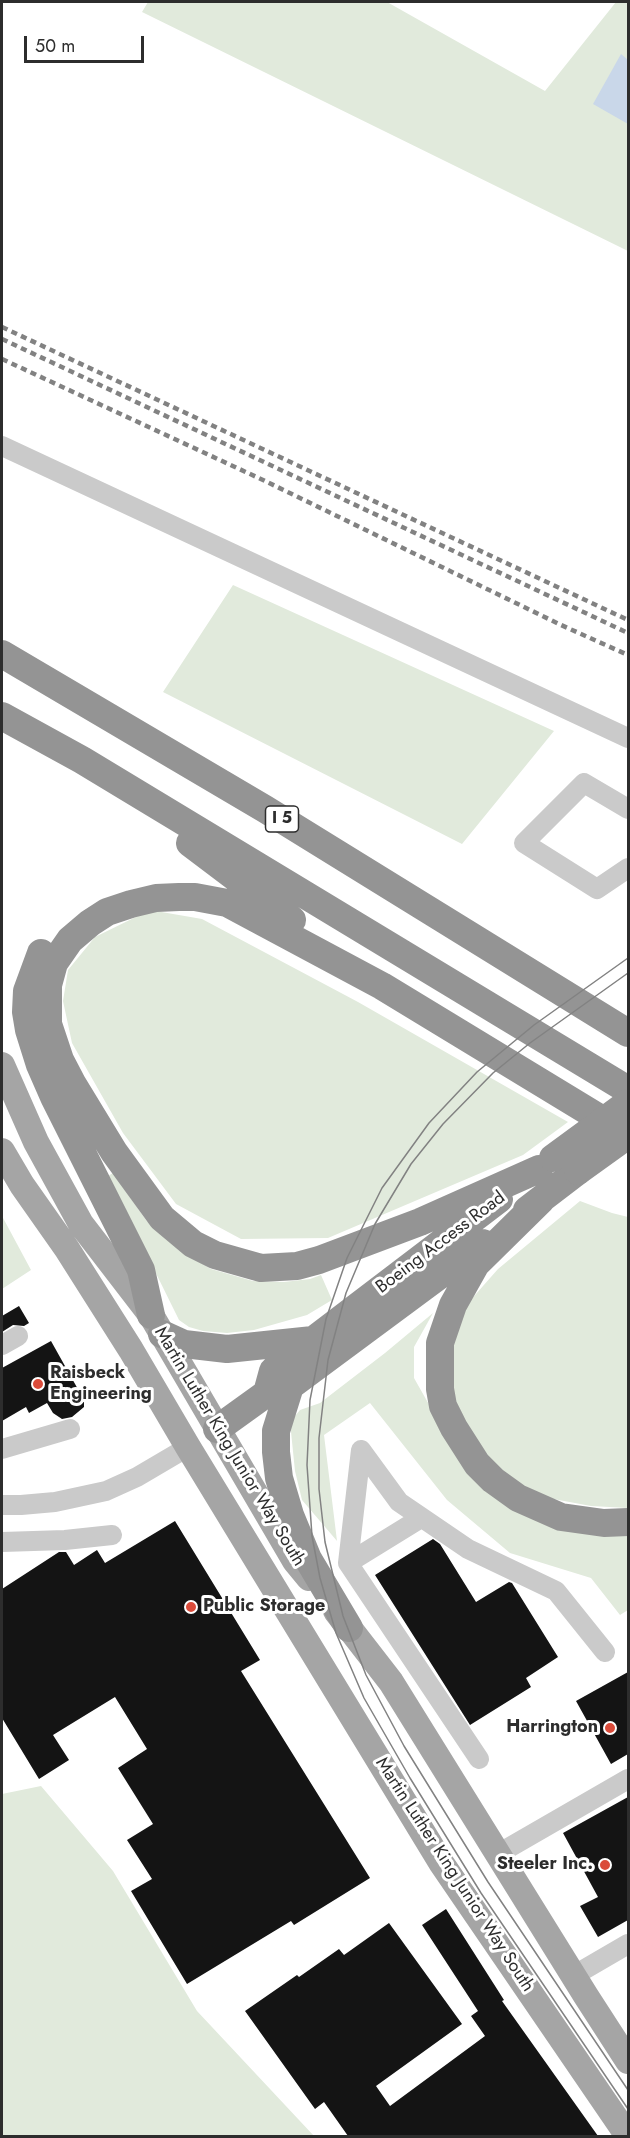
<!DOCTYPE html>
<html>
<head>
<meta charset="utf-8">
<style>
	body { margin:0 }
	#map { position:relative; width:630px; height:2138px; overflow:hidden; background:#fff; font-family:Jost,sans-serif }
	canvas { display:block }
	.frame { position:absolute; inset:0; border:3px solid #2d2d2d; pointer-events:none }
	.scale { position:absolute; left:24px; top:36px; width:120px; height:27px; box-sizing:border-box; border:3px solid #2d2d2d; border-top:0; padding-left:8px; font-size:18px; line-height:21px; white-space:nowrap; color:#2d2d2d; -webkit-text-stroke:4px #fff; paint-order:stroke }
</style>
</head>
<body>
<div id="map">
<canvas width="630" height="2138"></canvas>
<div class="frame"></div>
<div class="scale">50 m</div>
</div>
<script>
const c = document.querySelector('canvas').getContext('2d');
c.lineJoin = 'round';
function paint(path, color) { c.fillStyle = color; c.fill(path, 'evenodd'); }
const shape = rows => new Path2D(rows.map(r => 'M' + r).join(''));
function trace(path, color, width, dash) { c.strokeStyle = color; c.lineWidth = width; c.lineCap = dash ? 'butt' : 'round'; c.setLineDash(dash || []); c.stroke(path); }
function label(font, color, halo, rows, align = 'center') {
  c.font = font + ' Jost,sans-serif'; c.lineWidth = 6; c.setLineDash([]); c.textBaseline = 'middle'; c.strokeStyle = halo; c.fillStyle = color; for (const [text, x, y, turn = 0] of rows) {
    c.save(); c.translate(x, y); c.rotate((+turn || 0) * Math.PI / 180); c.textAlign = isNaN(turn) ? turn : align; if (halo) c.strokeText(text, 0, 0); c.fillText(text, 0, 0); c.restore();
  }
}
const green = shape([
	[148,2,387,2,545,91,616,2,628,2,628,251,142,12],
	[233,585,554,731,462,844,163,692],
	[150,910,202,919,358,1002,568,1122,523,1155,328,1238,241,1239,176,1204,123,1133,72,1043,63,1001,68,970,95,937],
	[113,1173,146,1220,179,1250,211,1269,253,1281,284,1282,310,1279,321,1275,332,1300,307,1315,254,1330,227,1333,203,1331,189,1327,179,1320,108,1176],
	[580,1201,612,1213,628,1217,628,1508,591,1506,548,1498,521,1484,499,1469,483,1453,453,1403,451,1367,455,1332,468,1303,498,1269],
	[2,1216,31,1270,2,1289],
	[433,1313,414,1347,414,1378,457,1454,481,1483,628,1531,628,1610,620,1615,591,1578,510,1553,447,1500,370,1403,324,1435,337,1541,302,1500,295,1471,290,1422,300,1410,320,1403,385,1353],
	[41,1786,113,1871,197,2011,314,2136,2,2136,2,1794]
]);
const water = shape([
	[621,54,628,60,628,124,593,104]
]);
const building = shape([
	[19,1306,29,1323,24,1326,13,1325,2,1332,2,1316],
	[51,1341,84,1400,84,1407,72,1417,62,1419,53,1413,47,1403,29,1413,26,1407,2,1421,2,1368],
	[175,1521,260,1660,241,1671,370,1878,294,1925,291,1921,187,1984,131,1891,152,1879,127,1840,153,1824,118,1768,147,1749,115,1697,53,1735,69,1760,39,1779,2,1718,2,1589,59,1552,66,1552,74,1565,97,1550,105,1563],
	[433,1539,440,1544,476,1602,509,1582,512,1583,558,1657,526,1678,531,1687,470,1725,375,1575],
	[628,1672,628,1754,611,1764,576,1701],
	[628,1797,628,1920,598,1937,580,1906,598,1897,563,1833],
	[446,1909,504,2000,502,2001,598,2136,348,2136,324,2102,315,2109,245,2011,297,1975,299,1977,339,1949,344,1955,389,1923,462,2024,376,2086,390,2106,485,2036,471,2016,478,2011,422,1925]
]);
const minor = shape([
	[2,446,628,738],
	[628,809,584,783,524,843,597,889,628,868],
	[2,1345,18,1336],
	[2,1449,70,1429],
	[2,1505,21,1505,55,1502,106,1491,137,1477,188,1447],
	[421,1518,348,1563,361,1450,399,1502,468,1549,556,1591,605,1652],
	[2,1542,65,1540,112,1535],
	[348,1563,479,1759],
	[498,1854,628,1779],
	[573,1976,628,1944]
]);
const major = shape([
	[2,1065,36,1142,81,1224,151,1315,295,1561,309,1578],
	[2,1151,22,1185,67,1249,131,1350,188,1447,442,1864,628,2136],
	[336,1611,391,1682,586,1996,628,2061]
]);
const highway = shape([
	[2,654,265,809,628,1033],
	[2,716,82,760,628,1090],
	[190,843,292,920],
	[41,953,27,991,26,1012,29,1030,40,1065,54,1097,141,1270,151,1315],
	[539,1169,420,1222,319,1260,297,1266,261,1268,215,1255,193,1244,162,1218,114,1152,72,1083,60,1060,48,1024,48,985,54,963,70,940,90,923,107,912,131,904,156,898,179,897,195,897,227,903,382,986,624,1133],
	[541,1200,476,1264,453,1305,440,1343,440,1389,443,1406,454,1428,477,1464,493,1480,518,1498,561,1517,604,1523,628,1522],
	[527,1210,578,1171],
	[162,1334,184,1344,227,1349,313,1340],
	[290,1386,276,1431,276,1452,279,1478,290,1515,308,1559,349,1628],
	[267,1393,273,1371,499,1199],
	[217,1429,267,1393,290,1386,483,1243]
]);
const tram = shape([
	[628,958,534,1025,477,1072,429,1123,382,1188,347,1258,326,1319,310,1400,307,1465,312,1536,320,1578,336,1633,364,1698,410,1778,481,1893,628,2109],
	[628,973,530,1043,493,1073,443,1124,411,1164,375,1224,346,1293,328,1360,319,1438,319,1489,325,1542,343,1616,366,1675,404,1746,488,1882,628,2090]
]);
const rail = shape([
	[2,327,628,620],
	[2,339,628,633],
	[2,359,263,480,561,625,628,655]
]);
const highwayBridge = shape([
	[553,1158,628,1103],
	[578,1171,628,1135]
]);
const markers = [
	[38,1384,6,"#da4b3a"],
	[191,1607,6,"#da4b3a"],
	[610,1728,6,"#da4b3a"],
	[605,1865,6,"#da4b3a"]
];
const shields = [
	[282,819,33]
];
const shieldNames = [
	["I 5",282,819]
];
const streetNames = [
	["Boeing Access Road",441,1243,-37],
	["Martin Luther King Junior Way South",229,1447,59],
	["Martin Luther King Junior Way South",454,1875,57]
];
const poiNames = [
	["Raisbeck",50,1374],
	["Engineering",50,1395],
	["Public Storage",203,1607],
	["Harrington",598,1728,"right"],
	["Steeler Inc.",593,1865,"right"]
];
paint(green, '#e1eadc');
paint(water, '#c9d7e9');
paint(building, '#141414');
trace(minor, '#cacaca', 20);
trace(major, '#a5a5a5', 26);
trace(highway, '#949494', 28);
trace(tram, '#828282', 1.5);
trace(rail, '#828282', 4.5, [6, 4.5]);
trace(highwayBridge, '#949494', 28);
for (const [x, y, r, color] of markers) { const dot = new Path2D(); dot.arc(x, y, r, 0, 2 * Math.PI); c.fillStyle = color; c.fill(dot); trace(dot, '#fff', 2); }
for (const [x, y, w] of shields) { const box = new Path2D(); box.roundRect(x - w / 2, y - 13, w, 26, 4.5); c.fillStyle = '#fff'; c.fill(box); trace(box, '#2d2d2d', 1.5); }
label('bold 16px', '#2d2d2d', null, shieldNames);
label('18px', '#2d2d2d', '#fff', streetNames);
label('bold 18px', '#2d2d2d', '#fff', poiNames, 'left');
</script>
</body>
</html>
